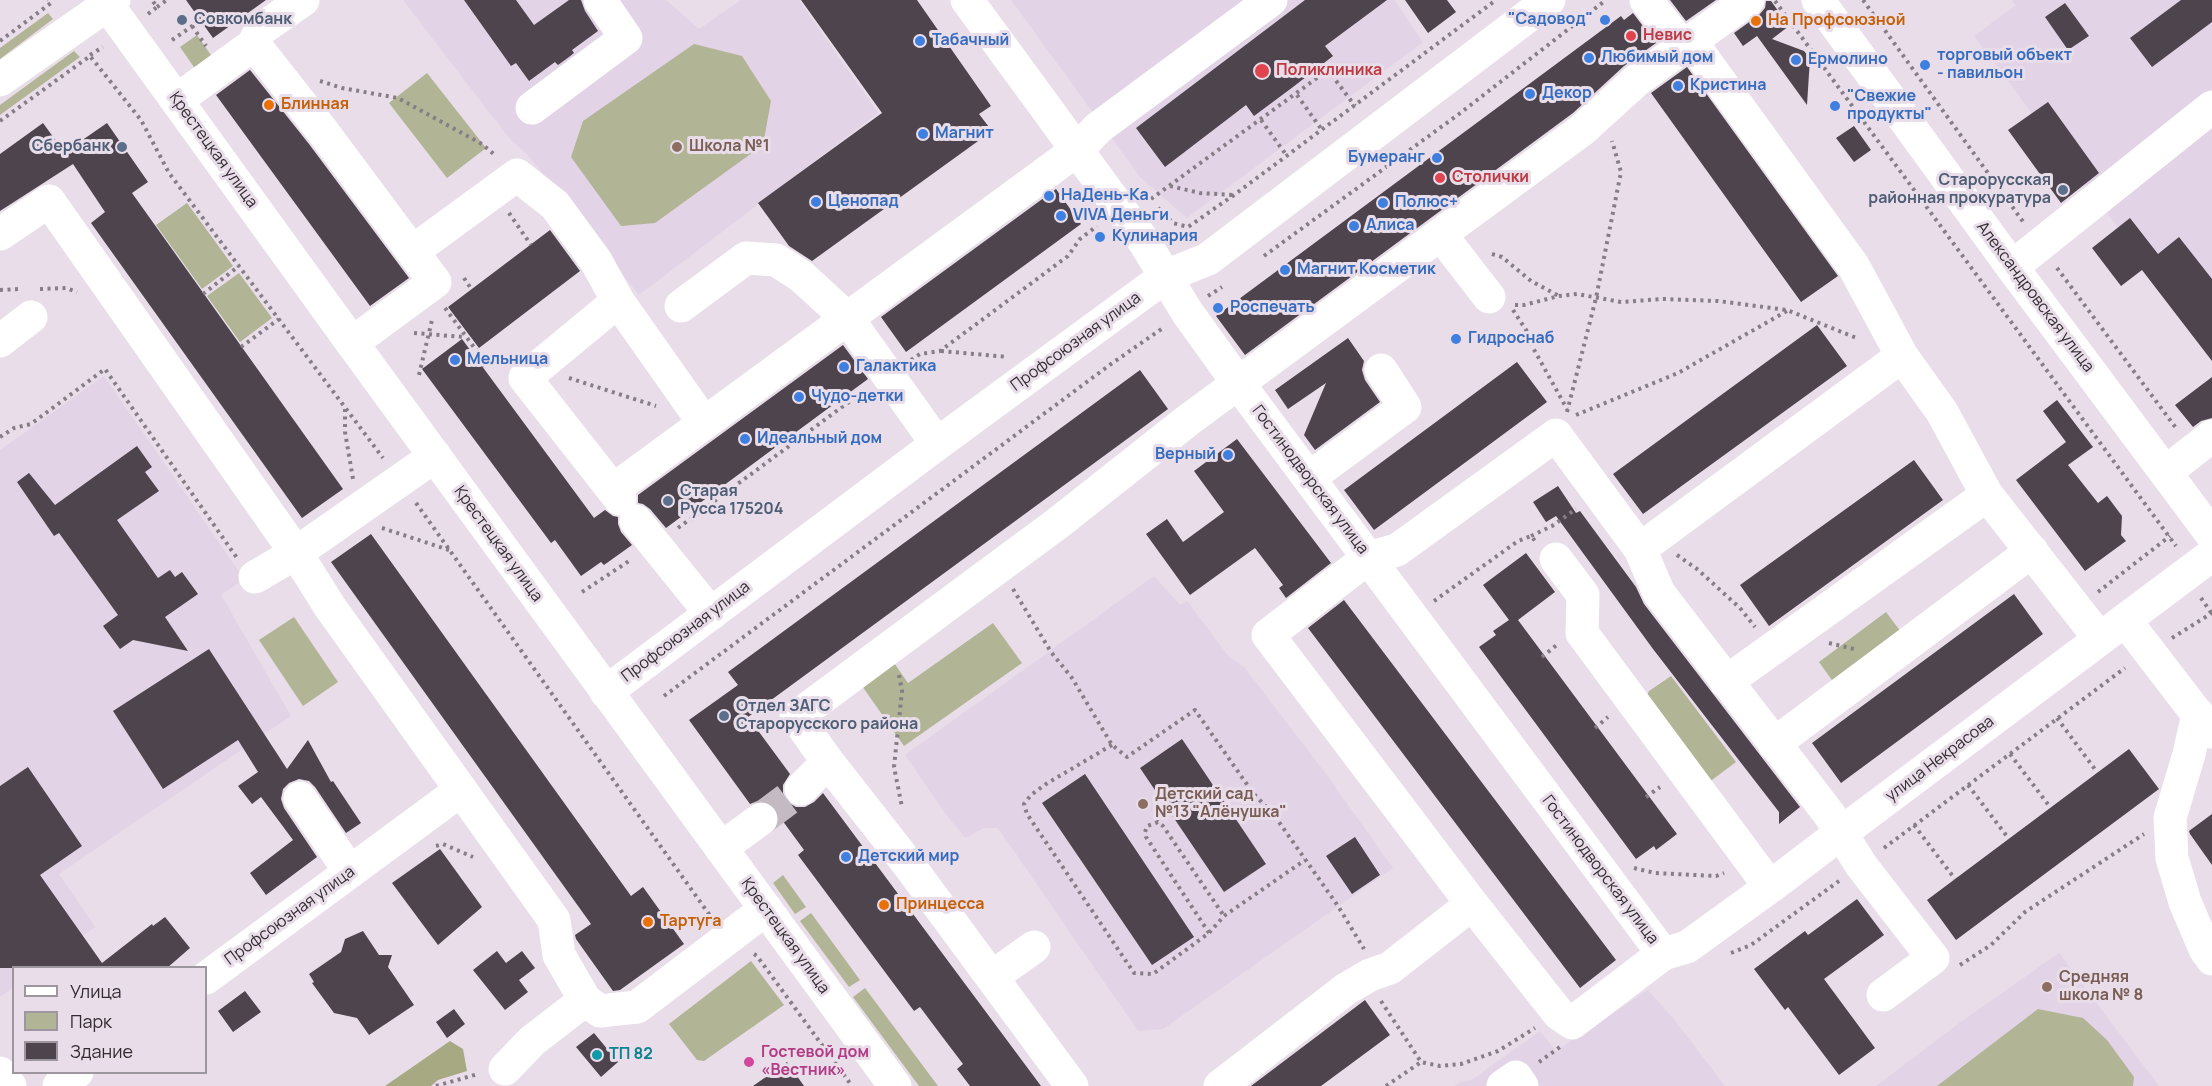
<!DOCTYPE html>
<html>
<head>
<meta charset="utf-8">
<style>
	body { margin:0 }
	#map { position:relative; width:2212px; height:1086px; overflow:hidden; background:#e8dde9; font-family:Manrope,sans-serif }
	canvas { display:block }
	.legend { position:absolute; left:12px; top:966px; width:195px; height:108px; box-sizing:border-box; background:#e8dde9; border:2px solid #9e969f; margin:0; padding:8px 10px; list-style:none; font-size:18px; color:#302c30 }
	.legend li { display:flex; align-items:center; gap:12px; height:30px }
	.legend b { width:30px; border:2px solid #9e969f }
</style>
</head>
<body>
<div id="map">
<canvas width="2212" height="1086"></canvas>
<ul class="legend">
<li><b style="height:8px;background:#fff"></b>Улица</li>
<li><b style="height:16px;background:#b1b495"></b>Парк</li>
<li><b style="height:16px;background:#4d444e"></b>Здание</li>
</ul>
</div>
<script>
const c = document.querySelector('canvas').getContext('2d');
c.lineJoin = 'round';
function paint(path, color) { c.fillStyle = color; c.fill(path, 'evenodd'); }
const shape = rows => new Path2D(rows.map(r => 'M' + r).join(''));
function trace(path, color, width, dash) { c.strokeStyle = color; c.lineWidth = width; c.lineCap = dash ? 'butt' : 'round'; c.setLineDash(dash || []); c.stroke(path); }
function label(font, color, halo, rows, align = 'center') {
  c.font = font + ' Manrope,sans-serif'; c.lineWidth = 6; c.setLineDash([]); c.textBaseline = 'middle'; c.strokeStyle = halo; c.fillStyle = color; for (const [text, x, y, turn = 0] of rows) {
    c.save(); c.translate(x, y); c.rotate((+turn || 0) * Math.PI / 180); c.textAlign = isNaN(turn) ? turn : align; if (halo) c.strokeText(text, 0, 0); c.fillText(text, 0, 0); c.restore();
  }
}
const built = shape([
	[403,0,666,0,699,29,741,0,799,0,878,113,639,295,527,154,511,140,485,107],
	[1011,0,1394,0,1423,42,1187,218,1140,177],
	[2012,0,2212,0,2212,353,1974,36,2016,5],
	[104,376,244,579,221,595,291,716,59,874,95,927,40,967,14,968,13,987,0,997,0,450],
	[1154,576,1180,605,1187,601,1229,657,1245,668,1326,774,1393,868,1163,1029,1138,1031,998,828,984,828,965,838,944,812,905,755],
	[2059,953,2159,1086,1876,1086,1962,1021],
	[1648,990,1677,1023,1725,1086,1455,1086,1462,1081,1470,1081,1540,1031,1556,1051]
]);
const green = shape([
	[48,13,53,19,0,59,0,48],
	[197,35,213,58,196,70,180,47],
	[694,44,742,56,771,101,763,145,655,223,621,226,571,157,583,121],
	[74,51,80,57,0,115,0,105],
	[427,73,486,148,447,178,389,103],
	[187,203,233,266,202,289,156,225],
	[239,273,272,318,240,342,207,296],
	[1886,612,1901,632,1834,683,1819,662],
	[294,617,338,682,303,706,259,640],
	[993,623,1022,663,904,746,860,683,892,660,908,683],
	[1671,676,1736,762,1708,783,1643,703,1649,691],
	[783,875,806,907,795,914,773,883],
	[811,913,860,980,849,987,800,921],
	[751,961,784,1005,704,1061,697,1060,669,1024],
	[865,988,938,1086,919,1086,853,997],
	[2038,1009,2083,1018,2107,1040,2134,1077,2133,1086,1937,1086]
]);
const forest = shape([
	[450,1041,463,1049,467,1071,438,1080,431,1086,385,1086]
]);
const building = shape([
	[186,0,266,0,213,38],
	[464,0,516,0,534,25,569,0,581,0,585,11,598,31,572,50,574,53,569,57,558,65,555,62,529,81,516,63,511,66],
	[801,0,917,0,991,106,979,114,992,131,812,261,789,246,758,203,882,113],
	[1305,0,1387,0,1325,46,1333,56,1293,87,1254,116,1246,105,1165,167,1136,128],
	[1405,0,1447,0,1456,12,1428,33],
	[1670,0,1716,0,1686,21],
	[2181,0,2212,0,2212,22,2152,67,2130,38],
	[1766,1,1771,1,1789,26,1772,39,1804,51,1810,58,1807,105,1757,36,1743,46,1734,33,1759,15,1765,8],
	[2065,3,2089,36,2068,50,2045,17],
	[1633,13,1656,43,1624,66,1573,113,1245,355,1216,316,1621,16,1624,20],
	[1687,67,1838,276,1801,302,1651,93],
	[250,70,309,144,409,278,370,306,216,95],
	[2048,102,2099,173,2061,203,2008,130],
	[43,123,70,160,65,152,107,123,148,182,132,193,343,489,302,518,91,223,105,212,73,164,0,211,0,154],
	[1854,126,1871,150,1854,162,1836,138],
	[1056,189,1081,224,906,352,881,317],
	[2130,218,2158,254,2179,237,2212,279,2212,361,2142,270,2121,286,2092,248],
	[550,230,580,271,479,348,448,307],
	[1817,325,1847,366,1643,514,1613,474],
	[1348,338,1364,361,1362,370,1365,380,1380,402,1315,450,1304,435,1326,383,1288,409,1275,390],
	[462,339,594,518,605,510,613,516,618,517,618,524,621,532,632,545,604,565,601,562,581,576,555,540,551,543,422,369],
	[843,345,868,379,666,528,650,509,643,504,638,503,638,495],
	[1517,362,1547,402,1374,530,1344,490],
	[1140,370,1168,409,748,717,790,774,783,785,783,793,787,802,796,807,805,807,814,802,823,793,1041,1086,970,1086,957,1069,963,1064,941,1035,920,1007,914,1011,798,855,804,850,782,820,779,822,780,816,776,808,768,802,760,800,750,804,689,720,738,685,728,672],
	[2212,377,2212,418,2201,421,2193,427,2175,405],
	[2057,400,2093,447,2068,465,2098,503,2107,496,2122,516,2121,535,2126,541,2085,571,2016,480,2066,442,2043,411],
	[1237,439,1331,563,1286,598,1279,588,1283,585,1255,548,1190,595,1146,534,1167,519,1183,542,1224,512,1194,471],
	[137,446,152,467,145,472,159,491,117,520,158,578,170,570,175,577,182,572,198,594,165,617,188,651,133,640,120,649,103,626,118,615,59,533,54,536,17,482,29,473,55,505],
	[1914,460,1943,500,1769,626,1740,585],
	[1558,486,1576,513,1580,511,1636,587,1644,604,1800,807,1779,824,1779,812,1653,649,1556,516,1546,522,1533,502],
	[371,534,631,896,643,887,684,944,620,990,613,991,576,939,575,935,591,924,331,562],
	[1526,553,1555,592,1518,620,1677,834,1656,850,1654,846,1636,859,1479,647,1496,635,1493,631,1509,620,1483,585],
	[2014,594,2043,634,1841,783,1812,743],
	[1344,600,1616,960,1580,988,1308,628],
	[209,649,287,769,308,740,331,782,333,781,361,823,346,833,315,787,309,781,299,779,289,783,283,789,281,799,284,808,317,857,266,895,250,873,293,840,261,797,252,804,238,786,258,772,238,740,163,789,113,711],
	[1182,739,1266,864,1224,892,1140,768],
	[2129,749,2159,789,1956,940,1927,900],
	[28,767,82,846,40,875,102,963,152,924,153,926,165,917,190,948,167,968,0,968,0,786],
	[1085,774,1194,937,1152,965,1042,803],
	[2212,814,2212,865,2190,834,2189,831],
	[1355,837,1380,875,1352,894,1326,856],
	[440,849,482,907,438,945,392,883],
	[1857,899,1884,935,1824,979,1875,1048,1839,1075,1788,1007,1785,1010,1754,969,1805,931,1808,935],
	[363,931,379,955,392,955,388,967,414,1005,369,1035,357,1018,334,1013,312,983,314,982,309,974,341,952,345,939],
	[497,951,506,963,522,951,535,968,519,980,528,992,505,1010,473,970],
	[245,991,261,1012,233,1032,218,1011],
	[1365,1000,1390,1035,1321,1086,1251,1086],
	[454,1009,465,1024,447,1038,436,1022],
	[594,1033,618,1062,601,1077,576,1047],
	[787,1062,804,1086,753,1086]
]);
const minorTunnel = shape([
	[761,819,801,789]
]);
const path = shape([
	[1863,0,2024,223],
	[1775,1,2176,546],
	[157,7,167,0],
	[148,14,157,7,152,0],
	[192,26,206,46],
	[172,40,201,20],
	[0,41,51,3,48,0],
	[90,55,103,47],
	[320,81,342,88,398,98,482,144,496,156],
	[1297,95,1322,130],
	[1261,120,1287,156],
	[0,121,90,56,141,120,169,173,383,458],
	[1170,186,1200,193,1234,195],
	[1151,199,1328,70,1355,106],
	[1158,208,1173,223,1188,227,1234,195,1496,0],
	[509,213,531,245],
	[1492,254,1502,257,1531,281,1559,296],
	[1264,256,1459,114,1606,0],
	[2057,268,2176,428],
	[464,278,472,290],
	[40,289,66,288,77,292],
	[0,290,20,289],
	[203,294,239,266],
	[1208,296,1222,287],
	[1515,305,1524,305,1559,296,1577,294,1621,302,1663,299,1718,301,1787,310,1859,339],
	[445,308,476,350,492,360,503,362],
	[1513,310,1528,333,1532,346,1567,409],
	[414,333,464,337],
	[241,347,279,319],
	[941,351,1008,357],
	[911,360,920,354,940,351,1068,256,1080,239,1097,226],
	[482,366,491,359],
	[419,375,432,320],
	[569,378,656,406],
	[345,409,345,432,353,479],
	[1567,412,1596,298,1621,172,1612,141],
	[1576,415,1678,373,1787,311],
	[0,437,14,428,31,424,105,369,237,558],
	[416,503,711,917],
	[382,528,449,550],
	[678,528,865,390],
	[1531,536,1552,526,1576,509],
	[1677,555,1697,569,1740,608,1755,627],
	[1013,589,1051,652,1072,678,1112,745,1127,757,1195,710,1253,793,1274,815,1338,906,1364,949],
	[582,592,632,559],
	[2098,592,2170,536],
	[2201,598,2212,614],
	[1434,601,1518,541,1531,536,1536,542],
	[2172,638,2212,613],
	[1829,643,1854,649],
	[1542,657,1558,644],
	[899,675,902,691,894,767,902,807],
	[664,696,1111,364,1163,328],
	[2057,718,2097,772],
	[1595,728,1608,717],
	[1112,745,1046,784,1031,795,1024,804,1027,814,1134,973,1153,974,1209,933,1224,916,1305,860],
	[2010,754,2050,807],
	[1968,785,2009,839],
	[1646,797,1660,787],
	[1914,825,1955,879],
	[436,846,443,844,473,857],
	[1884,848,2125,668],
	[1634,868,1655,873,1716,876,1724,873],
	[1209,933,1146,837,1145,832,1147,826,1158,822,1163,826,1224,916],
	[1731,953,1751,945,1839,881],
	[754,954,757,956,852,1086],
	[1960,965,1991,945,2025,912,2144,834],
	[1381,1001,1421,1062,1440,1066,1461,1064,1498,1051,1535,1028],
	[1539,1062,1560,1047],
	[436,1086,478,1074],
	[1386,1086,1421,1062]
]);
const minor = shape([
	[967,0,1145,243,1187,312,1238,383,1663,954],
	[1646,0,1682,46],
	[1818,0,2012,267,2212,535],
	[1690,40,1854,267,1902,356,1942,412,1987,495,2100,639],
	[254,44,324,133,435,282,352,343],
	[177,100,254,44,260,30,303,0],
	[532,108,626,38,600,0],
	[0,234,49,201,296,553,330,607,554,920,559,955,585,1000,600,1011,637,1007,766,909],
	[1441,235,1489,297],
	[413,251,517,175,555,205,596,261,618,301,704,423],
	[2012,267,2212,107],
	[618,301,525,378,620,499],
	[681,306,746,258,776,260,801,276,848,319,937,444],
	[0,341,31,317],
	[2166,472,2212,436],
	[1309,478,1405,407,1381,370],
	[613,490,1077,150,1098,128,1271,0],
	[636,521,711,614],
	[1640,549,1902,356],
	[1556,559,1583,595,1582,633,1770,887],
	[255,577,296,553,435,456],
	[2125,620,2211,732],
	[1726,682,1987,495],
	[606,692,937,444,1166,276,1208,259,1549,0],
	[2198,714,2189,754,2170,818,2172,858,2185,902,2205,949,2212,959],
	[1774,744,2032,551],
	[801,789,828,762],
	[300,798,350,872],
	[721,848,761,819],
	[992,977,1034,947],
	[206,978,461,790],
	[1883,995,1933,958,1861,865,1841,833,1829,814,1659,593,1640,549,1556,435,1397,550,1368,558,1268,635,1472,904,1559,1014,1572,1023,1663,954,1687,947,1770,887,1841,833,2100,639,2125,620,2212,555],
	[505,1069,532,1041,585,1000],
	[0,1073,10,1086],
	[59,1086,77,1072],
	[1072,1086,908,864,828,762,796,717,1058,523,1187,421,1582,130,1637,80,1748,0],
	[1220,1086,1346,989,1370,975,1390,968,1472,904],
	[1503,1086,1516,1077,1522,1086]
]);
const major = shape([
	[104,0,352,343,895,1086],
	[0,80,114,0]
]);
const markers = [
	[182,20,6,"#5c6f8a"],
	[1605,20,6,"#3f7fe0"],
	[1756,21,6,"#e8710a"],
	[1631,36,6,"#e0444e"],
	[920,41,6,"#3f7fe0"],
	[1589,58,6,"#3f7fe0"],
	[1796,60,6,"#3f7fe0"],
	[1925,65,6,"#3f7fe0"],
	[1262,71,8,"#e0444e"],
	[1678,86,6,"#3f7fe0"],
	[1530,94,6,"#3f7fe0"],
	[269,105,6,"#e8710a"],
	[1835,106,6,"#3f7fe0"],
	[923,134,6,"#3f7fe0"],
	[122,147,6,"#5c6f8a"],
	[677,147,6,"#8d6e63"],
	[1437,158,6,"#3f7fe0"],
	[1440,178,6,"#e0444e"],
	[2063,190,6,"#5c6f8a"],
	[1049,196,6,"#3f7fe0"],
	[816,202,6,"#3f7fe0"],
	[1383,203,6,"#3f7fe0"],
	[1061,216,6,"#3f7fe0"],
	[1354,226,6,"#3f7fe0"],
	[1100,237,6,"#3f7fe0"],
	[1285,270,6,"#3f7fe0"],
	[1218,308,6,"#3f7fe0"],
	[1456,339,6,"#3f7fe0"],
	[455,360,6,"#3f7fe0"],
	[844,367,6,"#3f7fe0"],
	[799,397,6,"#3f7fe0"],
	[745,439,6,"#3f7fe0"],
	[1228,455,6,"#3f7fe0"],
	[668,501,6,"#5c6f8a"],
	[724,716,6,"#5c6f8a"],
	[1143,804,6,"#8d6e63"],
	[846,857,6,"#3f7fe0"],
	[884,905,6,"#e8710a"],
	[648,922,6,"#e8710a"],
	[2047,987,6,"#8d6e63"],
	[597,1055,6,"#0f9aa8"],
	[749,1062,6,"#d1479c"]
];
const serviceNames = [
	["Совкомбанк",194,20],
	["Сбербанк",110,147,"right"],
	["Старорусская",2051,181,"right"],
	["районная прокуратура",2051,199,"right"],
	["Старая",680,492],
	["Русса 175204",680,510],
	["Отдел ЗАГС",736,707],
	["Старорусского района",736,725]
];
const shopNames = [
	["\"Садовод\"",1593,20,"right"],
	["Табачный",932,41],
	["торговый объект",1937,56],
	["- павильон",1937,74],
	["Любимый дом",1601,58],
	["Ермолино",1808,60],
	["Кристина",1690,86],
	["Декор",1542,94],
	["\"Свежие",1847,97],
	["продукты\"",1847,115],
	["Магнит",935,134],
	["Бумеранг",1425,158,"right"],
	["НаДень-Ка",1061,196],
	["Ценопад",828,202],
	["Полюс+",1395,203],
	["VIVA Деньги",1073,216],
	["Алиса",1366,226],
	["Кулинария",1112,237],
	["Магнит Косметик",1297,270],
	["Роспечать",1230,308],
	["Гидроснаб",1468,339],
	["Мельница",467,360],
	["Галактика",856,367],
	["Чудо-детки",811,397],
	["Идеальный дом",757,439],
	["Верный",1216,455,"right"],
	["Детский мир",858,857]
];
const foodNames = [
	["На Профсоюзной",1768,21],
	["Блинная",281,105],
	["Принцесса",896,905],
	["Тартуга",660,922]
];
const healthNames = [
	["Невис",1643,36],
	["Поликлиника",1276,71],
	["Столички",1452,178]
];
const educationNames = [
	["Школа №1",689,147],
	["Детский сад",1155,795],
	["№13 \"Алёнушка\"",1155,813],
	["Средняя",2059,978],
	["школа № 8",2059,996]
];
const streetNames = [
	["Крестецкая улица",213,150,54],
	["Александровская улица",2035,297,53],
	["Профсоюзная улица",1076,342,-36],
	["Гостинодворская улица",1310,480,53],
	["Крестецкая улица",498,544,54],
	["Профсоюзная улица",686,632,-37],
	["улица Некрасова",1940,759,-37],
	["Гостинодворская улица",1600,870,53],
	["Профсоюзная улица",290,916,-36],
	["Крестецкая улица",785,936,54]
];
const hotelNames = [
	["Гостевой дом",761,1053],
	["«Вестник»",761,1071]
];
const cultureNames = [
	["ТП 82",609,1055]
];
paint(built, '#e3d3e6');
paint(green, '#b1b495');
paint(forest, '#a6a981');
paint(building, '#4d444e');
trace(minorTunnel, '#c3bac4', 33, [33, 16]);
trace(path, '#857e86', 4, [3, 4.5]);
trace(minor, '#fff', 33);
trace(major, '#fff', 33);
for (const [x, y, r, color] of markers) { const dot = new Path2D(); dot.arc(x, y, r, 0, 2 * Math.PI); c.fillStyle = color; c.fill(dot); trace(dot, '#e8dde9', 2); }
label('bold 16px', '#4e5e75', '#e8dde9', serviceNames, 'left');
label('bold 16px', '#366cbe', '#e8dde9', shopNames, 'left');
label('bold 16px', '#c56008', '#e8dde9', foodNames, 'left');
label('bold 16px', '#be3a42', '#e8dde9', healthNames, 'left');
label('bold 16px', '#785e54', '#e8dde9', educationNames, 'left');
label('16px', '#302c30', '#e8dde9', streetNames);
label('bold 16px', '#b23c85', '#e8dde9', hotelNames, 'left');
label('bold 16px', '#0d838f', '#e8dde9', cultureNames, 'left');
</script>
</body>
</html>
